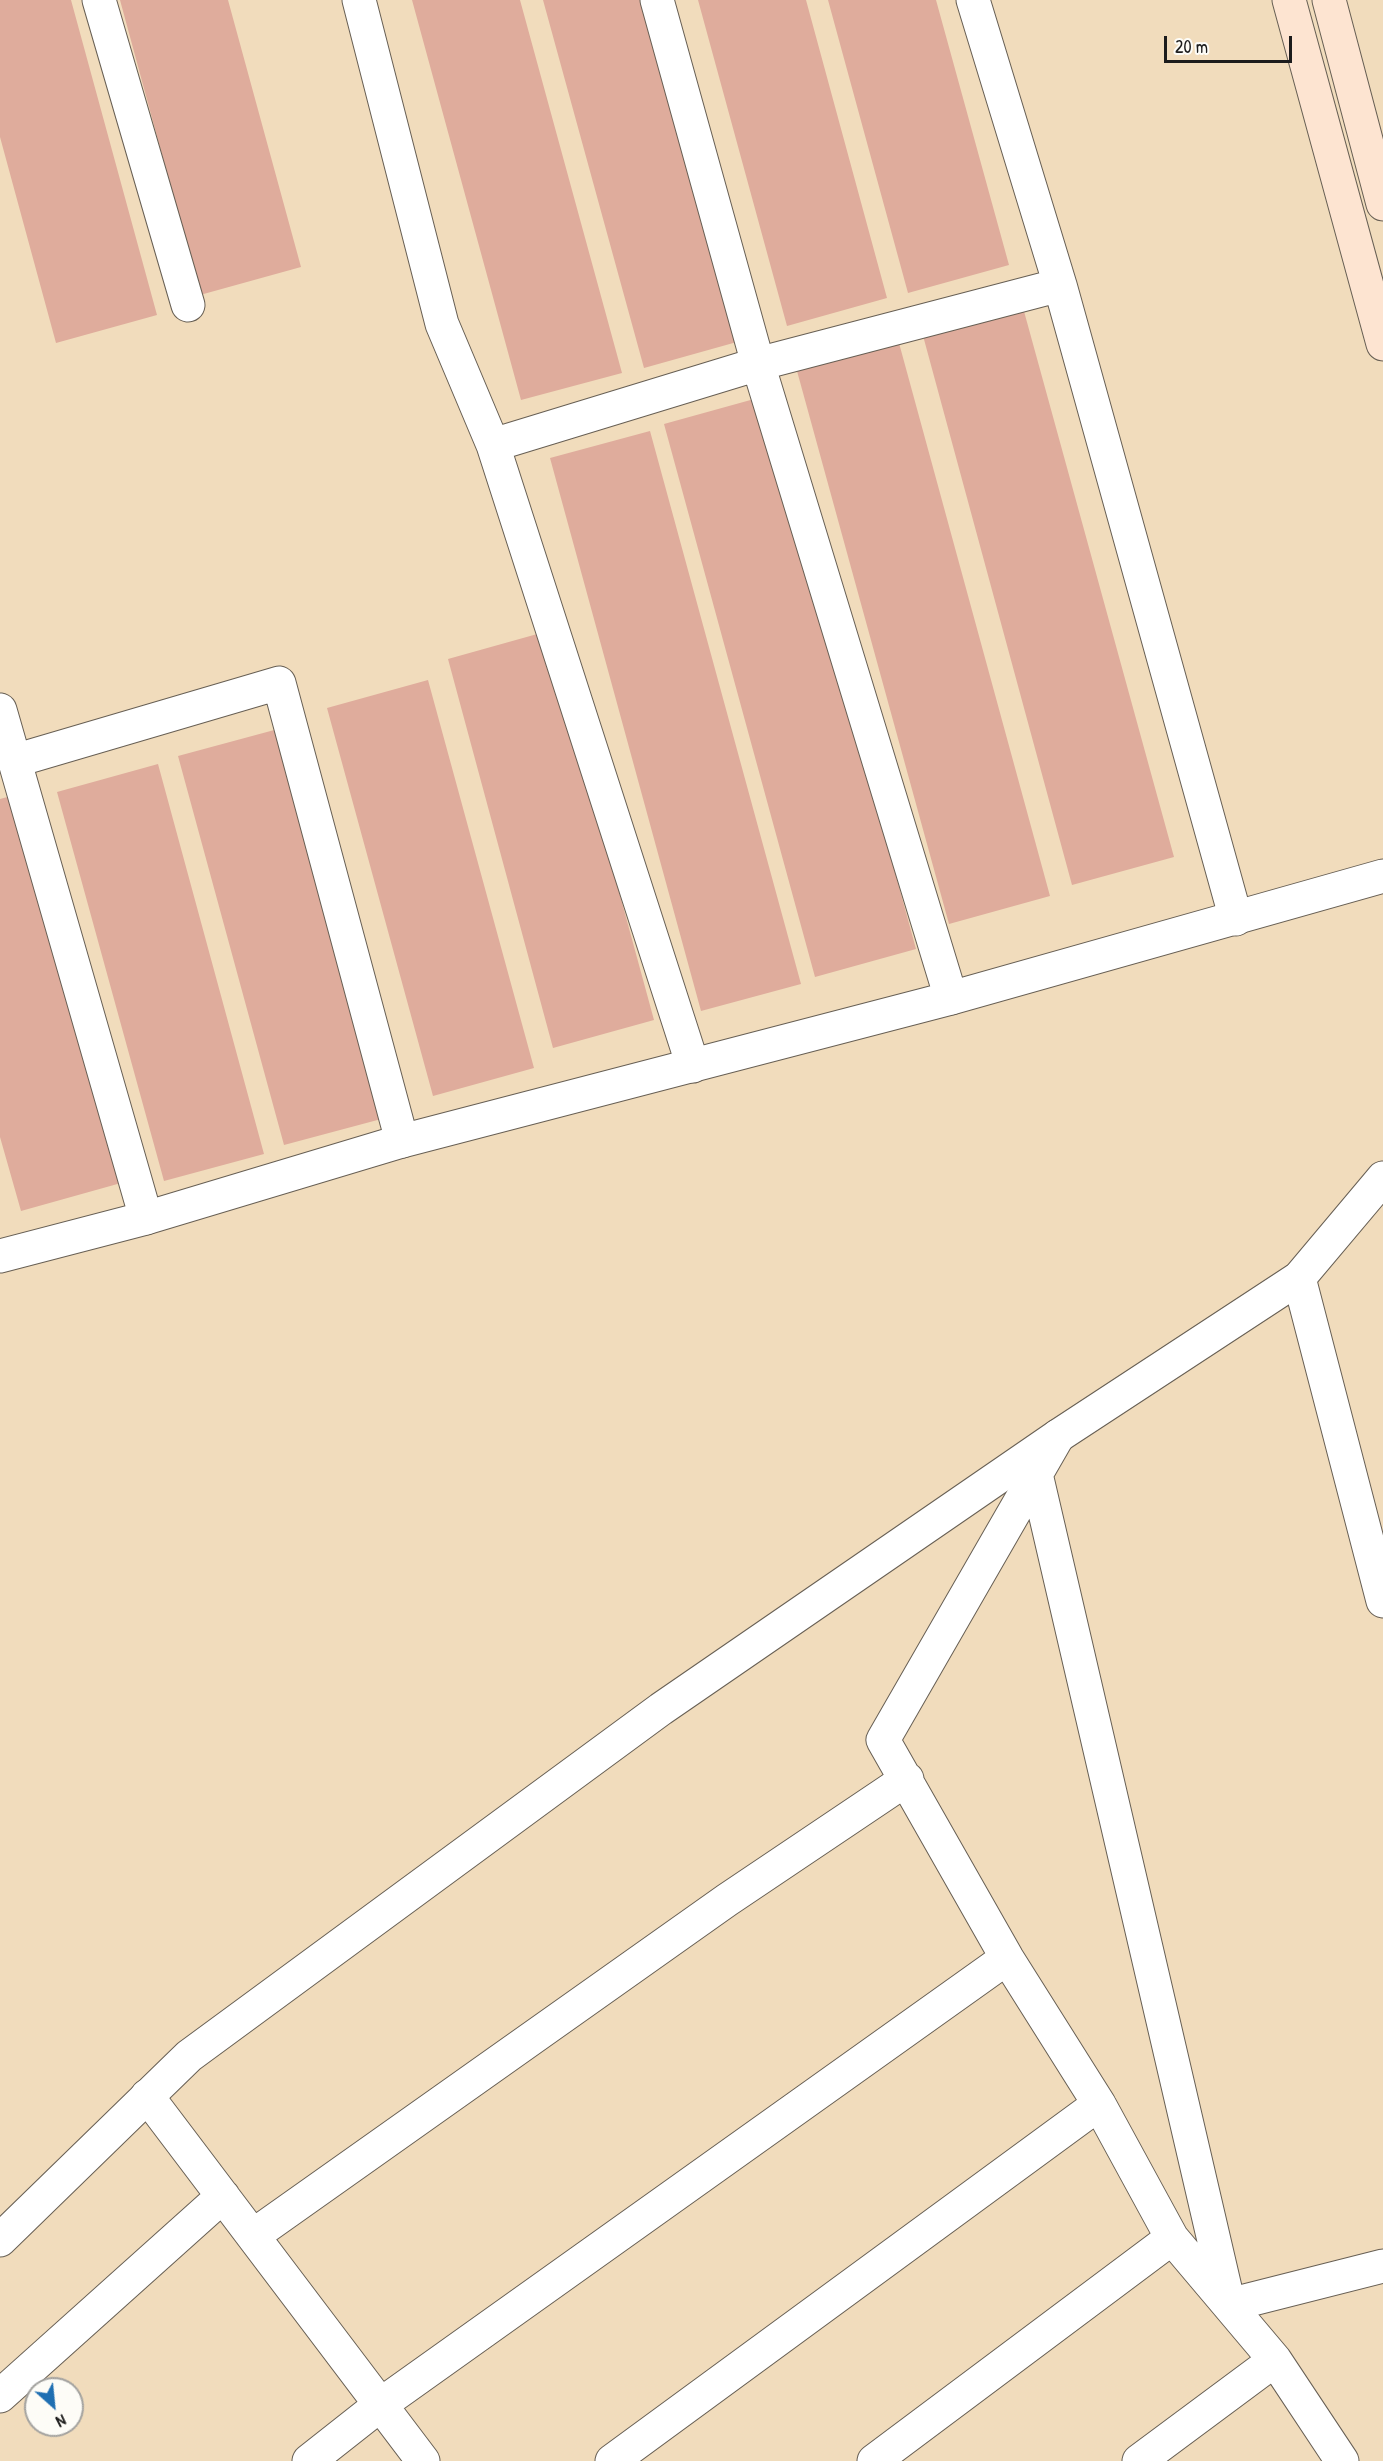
<!DOCTYPE html>
<html>
<head>
<meta charset="utf-8">
<style>
	body { margin:0 }
	#map { position:relative; width:1383px; height:2461px; overflow:hidden; background:#f1dcbc; font-family:"Patrick Hand",sans-serif }
	canvas { display:block }
	.north { position:absolute; left:24px; top:2377px; width:60px; height:60px; box-sizing:border-box; background:#fdfcf7; border:2px solid #a3a29f; border-radius:50%; rotate:153deg; font-size:16px; font-weight:700; line-height:24px; text-align:center; color:#1c1c1c }
	.north::after { content:''; display:block; margin:auto; width:21px; height:27px; background:#1f6fb2; clip-path:polygon(50% 0,100% 100%,50% 72%,0 100%) }
	.scale { position:absolute; left:1164px; top:36px; width:128px; height:27px; box-sizing:border-box; border:3px solid #1c1c1c; border-top:0; padding-left:8px; font-size:18px; line-height:21px; white-space:nowrap; color:#1c1c1c; -webkit-text-stroke:4px #fdfcf7; paint-order:stroke }
</style>
</head>
<body>
<div id="map">
<canvas width="1383" height="2461"></canvas>
<div class="north">N</div>
<div class="scale">20 m</div>
</div>
<script>
const c = document.querySelector('canvas').getContext('2d');
c.lineJoin = 'round';
function paint(path, color) { c.fillStyle = color; c.fill(path, 'evenodd'); }
const shape = rows => new Path2D(rows.map(r => 'M' + r).join(''));
function trace(path, color, width, dash) { c.strokeStyle = color; c.lineWidth = width; c.lineCap = dash ? 'butt' : 'round'; c.setLineDash(dash || []); c.stroke(path); }
const building = shape([
	[0,0,71,0,157,315,56,343,0,137],
	[120,0,228,0,301,267,200,295],
	[412,0,520,0,622,373,521,400],
	[543,0,651,0,744,340,644,368],
	[698,0,806,0,887,298,787,326],
	[828,0,936,0,1009,265,908,293],
	[1022,304,1174,857,1072,885,922,332],
	[899,343,1050,896,949,924,797,371],
	[765,396,916,949,815,977,664,424],
	[650,431,801,984,701,1011,550,458],
	[548,631,654,1020,553,1048,448,659],
	[428,680,534,1068,433,1096,327,708],
	[278,729,385,1118,284,1145,178,756],
	[158,764,264,1154,164,1181,57,792],
	[15,795,121,1183,21,1211,0,1137,0,799]
]);
const minor = shape([
	[99,0,188,305],
	[359,0,442,324,493,445,693,1066],
	[657,0,758,364,951,998],
	[973,0,1060,285,1236,919],
	[493,445,758,364,1060,285],
	[0,710,146,1218],
	[14,761,279,683,402,1141],
	[1299,1278,1383,1601],
	[1058,1436,883,1740,1007,1958,1099,2104,1172,2238,1275,2360,1342,2461],
	[1036,1474,1229,2305,1383,2266],
	[147,2096,423,2461],
	[254,2235,727,1900,907,1779],
	[0,2396,223,2196],
	[309,2461,380,2405,1007,1958],
	[612,2461,1099,2104],
	[874,2461,1172,2238],
	[1139,2461,1275,2360]
]);
const tertiary = shape([
	[0,1256,146,1218,402,1141,951,998,1383,876],
	[0,2240,189,2056,661,1709,1058,1436,1299,1278,1383,1178]
]);
const secondary = shape([
	[1289,0,1383,344],
	[1329,0,1383,204]
]);
paint(building, '#dfac9c');
trace(minor, '#675f54', 35);
trace(tertiary, '#675f54', 35);
trace(secondary, '#675f54', 35);
trace(minor, '#fff', 33);
trace(tertiary, '#fff', 33);
trace(secondary, '#fde4d1', 33);
</script>
</body>
</html>
